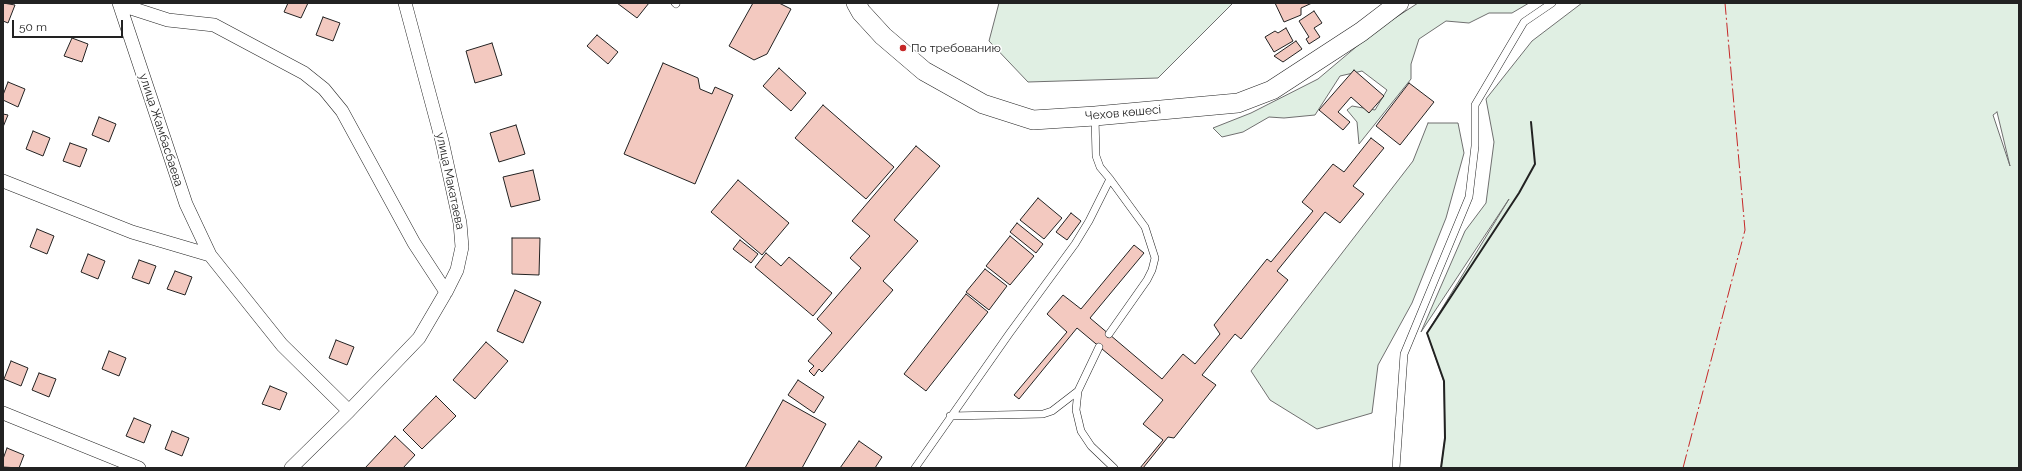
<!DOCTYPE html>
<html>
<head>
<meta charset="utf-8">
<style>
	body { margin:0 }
	#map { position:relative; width:2022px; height:471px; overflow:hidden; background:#fff; font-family:Raleway,sans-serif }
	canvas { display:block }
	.frame { position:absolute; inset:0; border:4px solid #222; pointer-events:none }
	.scale { position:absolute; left:12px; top:20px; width:111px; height:18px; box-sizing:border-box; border:2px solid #222; border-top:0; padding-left:5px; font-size:12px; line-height:14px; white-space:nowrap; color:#222; -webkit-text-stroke:3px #fff; paint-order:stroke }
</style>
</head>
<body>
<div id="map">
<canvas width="2022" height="471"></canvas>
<div class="frame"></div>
<div class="scale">50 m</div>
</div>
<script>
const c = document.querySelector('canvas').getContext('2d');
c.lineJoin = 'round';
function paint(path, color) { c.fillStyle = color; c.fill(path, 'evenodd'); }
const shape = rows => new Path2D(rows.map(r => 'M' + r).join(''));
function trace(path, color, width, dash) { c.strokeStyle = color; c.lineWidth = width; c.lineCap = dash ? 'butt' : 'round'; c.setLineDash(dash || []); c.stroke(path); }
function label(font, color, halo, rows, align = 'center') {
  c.font = font + ' Raleway,sans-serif'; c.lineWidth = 3; c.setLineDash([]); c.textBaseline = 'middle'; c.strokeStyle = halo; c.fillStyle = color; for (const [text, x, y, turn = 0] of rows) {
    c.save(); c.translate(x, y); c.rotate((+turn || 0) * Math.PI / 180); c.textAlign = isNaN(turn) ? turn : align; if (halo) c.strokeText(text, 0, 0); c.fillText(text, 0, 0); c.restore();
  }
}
const green = shape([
	[999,3,1233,3,1158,78,1028,82,989,41,999,3],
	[1418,3,1529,3,1512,13,1489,13,1469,23,1446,21,1419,39,1411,64,1411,79,1359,144,1357,122,1347,110,1352,106,1375,110,1387,90,1362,71,1340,76,1315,115,1284,118,1269,117,1243,132,1222,137,1213,128,1251,113,1318,79,1375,31,1418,3],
	[1582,3,2019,3,2019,468,1441,468,1445,438,1444,382,1427,333,1509,199,1421,332,1465,231,1486,203,1494,142,1486,99,1532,41,1582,3],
	[1997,112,2010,166,1993,115,1997,112],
	[1428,123,1458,123,1464,153,1446,218,1412,303,1378,365,1372,413,1317,429,1270,400,1251,371,1413,161,1428,123]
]);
const building = shape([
	[3,3,15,5,8,23,3,21,3,3],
	[288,3,308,3,301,18,284,12,288,3],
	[617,3,649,3,637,18,617,3],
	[753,3,779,3,791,9,767,54,754,60,729,46,753,3],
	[1275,3,1312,3,1301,8,1301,15,1284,22,1275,3],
	[1314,11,1322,23,1314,28,1320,37,1309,44,1306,39,1309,37,1299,21,1314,11],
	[323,17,340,23,333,41,316,35,323,17],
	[1286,28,1293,41,1274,52,1265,37,1275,31,1278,33,1286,28],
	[597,35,618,52,608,64,587,46,597,35],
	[72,38,88,44,82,62,64,56,72,38],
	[1296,41,1302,49,1283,62,1274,56,1296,41],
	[492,43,502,75,475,83,466,51,492,43],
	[663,63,698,78,700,89,712,94,715,87,733,95,695,184,624,154,663,63],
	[779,68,806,93,791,111,763,86,779,68],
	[1354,70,1384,96,1369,113,1351,97,1338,112,1350,122,1343,130,1319,110,1354,70],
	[8,82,25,89,18,107,3,100,3,95,8,82],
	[1409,83,1434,102,1400,145,1376,126,1409,83],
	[823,105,894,167,866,199,795,138,823,105],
	[3,114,8,115,3,127,3,114],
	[99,117,116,124,109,142,92,135,99,117],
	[516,125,525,154,499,162,490,133,516,125],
	[33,131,50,138,43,156,26,149,33,131],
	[1371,138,1384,148,1353,186,1364,194,1340,223,1325,212,1277,271,1288,280,1241,339,1235,334,1202,375,1216,385,1174,438,1168,437,1143,468,1140,468,1163,440,1143,424,1163,400,1077,328,1019,399,1014,395,1067,332,1047,314,1063,295,1081,309,1134,245,1144,253,1090,318,1162,379,1183,354,1195,364,1220,334,1214,325,1267,259,1271,262,1313,211,1302,202,1333,164,1344,172,1371,138],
	[70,143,87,149,80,167,63,161,70,143],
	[916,146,940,166,894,220,918,241,883,281,893,290,822,372,819,369,814,376,809,371,814,366,808,361,832,333,817,319,861,268,850,258,870,236,852,221,916,146],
	[533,170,540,200,511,207,503,177,533,170],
	[738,180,789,223,762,255,711,212,738,180],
	[1038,198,1062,218,1044,239,1020,220,1038,198],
	[1071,213,1081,221,1067,240,1056,232,1071,213],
	[1017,223,1043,244,1036,253,1010,232,1017,223],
	[37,229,54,236,47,254,30,247,37,229],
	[1010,236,1034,256,1010,285,986,266,1010,236],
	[512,238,540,238,539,275,512,274,512,238],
	[740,240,758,254,751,263,733,249,740,240],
	[766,253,781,266,789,257,832,293,813,316,755,267,766,253],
	[88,254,105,261,98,279,81,272,88,254],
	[139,260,156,266,149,284,132,278,139,260],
	[985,269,1007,286,989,310,966,292,985,269],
	[175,271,192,277,185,295,167,289,175,271],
	[515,290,541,302,523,343,497,331,515,290],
	[966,294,988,312,926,391,904,374,966,294],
	[336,340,354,347,347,365,329,358,336,340],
	[486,342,508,361,475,399,453,380,486,342],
	[109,351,126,358,119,376,102,369,109,351],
	[11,361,28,368,21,386,4,379,11,361],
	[39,373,56,379,49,397,32,390,39,373],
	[798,380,824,397,814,413,788,395,798,380],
	[270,386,287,393,280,410,262,404,270,386],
	[436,396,456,416,422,449,403,430,436,396],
	[783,400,826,424,802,468,745,468,783,400],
	[134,418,151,425,144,443,126,436,134,418],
	[172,431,189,438,182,456,165,449,172,431],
	[395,436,415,455,403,468,365,468,395,436],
	[859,441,882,457,875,468,840,468,859,441],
	[7,448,24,455,19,468,3,467,3,459,7,448]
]);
const service = shape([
	[675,3,676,4],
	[1109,334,1147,280,1152,270,1155,258,1145,227,1110,179],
	[1099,347,1078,391,1076,410,1081,431,1091,446,1114,468],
	[950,416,1043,414,1052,411,1078,391],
	[915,468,1009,334,1075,244,1089,221,1110,179,1100,167,1096,156,1095,117],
	[1396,468,1404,354,1469,197,1475,146,1475,105,1524,22,1552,3]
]);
const minor = shape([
	[119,3,186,204,210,255,282,345,349,411],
	[120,6,134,9,168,20,214,25,304,73,324,89,342,111,414,243,446,292],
	[3,181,132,232,210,255],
	[3,413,139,468],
	[291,468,349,411,419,338,446,292,457,270,462,247,460,223,442,141,405,3]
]);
const secondary = shape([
	[856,3,861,12,883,36,924,71,983,104,1033,120,1095,116,1238,103,1272,90,1361,32,1399,3]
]);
const wall = shape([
	[1441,468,1445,438,1444,381,1427,333,1519,193,1535,164,1531,122]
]);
const power = shape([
	[1683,468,1745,230,1725,3]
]);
const markers = [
	[903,48,4,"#c62828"]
];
const poiNames = [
	["По требованию",911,48]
];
const streetNames = [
	["Чехов көшесі",1123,113,-5],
	["улица Жамбасбаева",161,130,72],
	["улица Макатаева",450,181,78]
];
paint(green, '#e0efe3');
trace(green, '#6f6f6f', 1);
paint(building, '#f3c9c0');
trace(building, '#222', 1);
trace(service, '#222', 8);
trace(minor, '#222', 14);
trace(secondary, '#222', 20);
trace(service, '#fff', 7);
trace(minor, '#fff', 13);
trace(secondary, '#fff', 19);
trace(wall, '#222', 2);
trace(power, '#c62828', 1, [14, 3, 2, 3]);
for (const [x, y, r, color] of markers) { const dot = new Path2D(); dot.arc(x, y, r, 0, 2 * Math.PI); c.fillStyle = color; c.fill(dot); trace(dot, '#fff', 1.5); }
label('12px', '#222', '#fff', poiNames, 'left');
label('12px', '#222', '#fff', streetNames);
</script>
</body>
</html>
